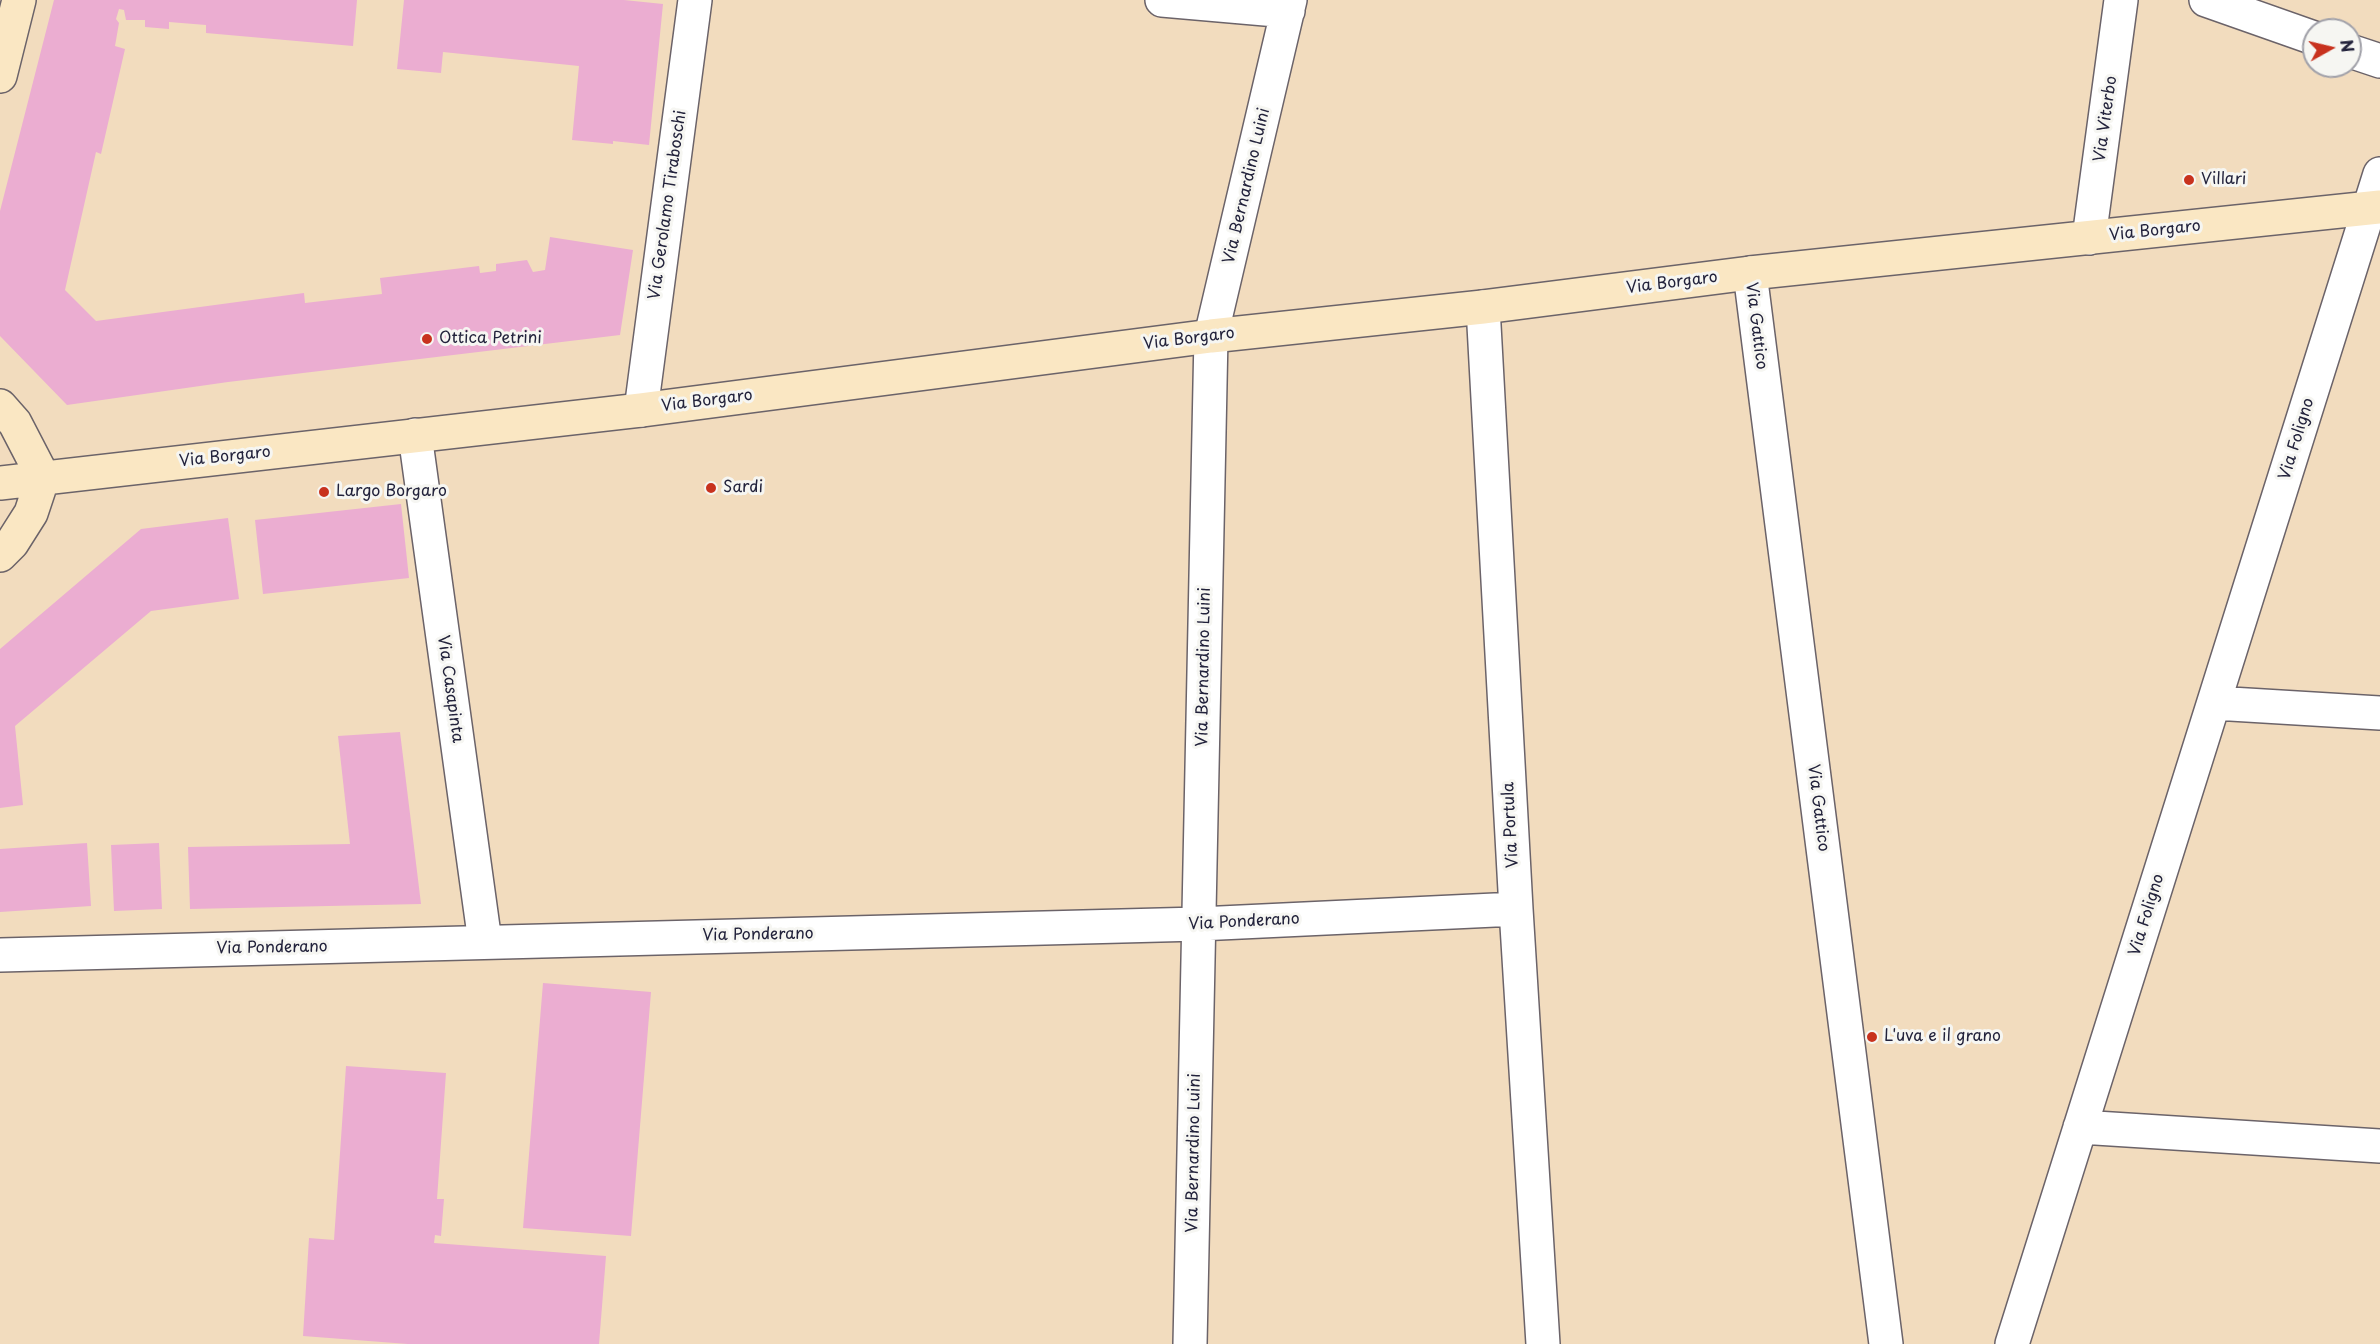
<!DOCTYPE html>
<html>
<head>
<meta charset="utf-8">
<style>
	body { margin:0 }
	#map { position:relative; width:2380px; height:1344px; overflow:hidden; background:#f2dcbe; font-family:"Playpen Sans",sans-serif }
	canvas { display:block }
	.north { position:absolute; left:2302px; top:18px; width:60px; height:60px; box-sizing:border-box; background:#f6f6f2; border:2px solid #a1a1a9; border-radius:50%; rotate:82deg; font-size:16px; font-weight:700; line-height:24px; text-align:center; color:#22223b }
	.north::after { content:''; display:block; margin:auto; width:21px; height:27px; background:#c8321e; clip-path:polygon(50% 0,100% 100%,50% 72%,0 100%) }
</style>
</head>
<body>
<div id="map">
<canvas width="2380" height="1344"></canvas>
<div class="north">N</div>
</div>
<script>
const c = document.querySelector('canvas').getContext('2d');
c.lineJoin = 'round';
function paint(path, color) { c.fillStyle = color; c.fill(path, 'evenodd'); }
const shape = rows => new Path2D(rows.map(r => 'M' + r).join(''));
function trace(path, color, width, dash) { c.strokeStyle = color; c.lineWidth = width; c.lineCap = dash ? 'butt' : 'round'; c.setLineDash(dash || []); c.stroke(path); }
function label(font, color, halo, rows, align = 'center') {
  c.font = font + ' "Playpen Sans",sans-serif'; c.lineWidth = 6; c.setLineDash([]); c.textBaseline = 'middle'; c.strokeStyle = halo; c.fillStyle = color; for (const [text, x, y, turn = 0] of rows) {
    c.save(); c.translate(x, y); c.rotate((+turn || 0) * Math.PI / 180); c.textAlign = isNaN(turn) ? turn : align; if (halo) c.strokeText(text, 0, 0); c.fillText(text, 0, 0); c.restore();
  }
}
const building = shape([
	[54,0,357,0,353,46,206,33,206,25,169,22,169,29,145,27,145,20,126,20,124,10,119,9,116,19,119,23,115,46,125,49,101,154,96,152,65,290,96,321,304,293,305,303,382,294,380,278,479,266,480,273,496,271,496,264,527,260,533,272,545,270,550,237,633,250,620,335,228,382,67,405,0,336,0,211],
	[404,0,624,0,663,4,649,145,613,141,613,144,572,140,579,66,443,52,441,73,397,69],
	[401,504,409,578,263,594,255,520],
	[228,518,239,599,151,611,15,726,23,805,0,808,0,649,141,529],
	[400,732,421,904,190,909,188,847,350,844,338,736],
	[87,843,91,906,0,912,0,849],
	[159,843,162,909,114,911,111,845],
	[543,983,651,992,631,1236,523,1228],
	[346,1066,446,1073,437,1199,444,1199,441,1236,435,1235,434,1243,606,1256,599,1344,408,1344,303,1336,309,1238,334,1240]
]);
const street = shape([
	[1162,0,1288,11],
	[2206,0,2314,38],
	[2350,51,2380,61],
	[2089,238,2121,0],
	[1750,273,1886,1344],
	[1483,307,1516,909,1543,1344],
	[641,410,695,0],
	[415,435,485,942],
	[2214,703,2380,713],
	[0,955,1199,924,1516,909],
	[2080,1127,2380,1146],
	[1190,1344,1211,336,1290,0],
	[2012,1344,2380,174]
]);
const secondary = shape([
	[0,76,19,0],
	[0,406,15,423,43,477,31,513,12,543,0,555],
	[0,483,641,410,1211,336,1483,307,1750,273,2380,207]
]);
const markers = [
	[2189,180,6,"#c8321e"],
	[427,339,6,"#c8321e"],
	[711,488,6,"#c8321e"],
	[324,492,6,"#c8321e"],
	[1872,1037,6,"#c8321e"]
];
const streetNames = [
	["Via Viterbo",2106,119,-82],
	["Via Bernardino Luini",1247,186,-77],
	["Via Gerolamo Tiraboschi",668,205,-82],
	["Via Borgaro",2155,231,-6],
	["Via Borgaro",1672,283,-7],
	["Via Gattico",1756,326,83],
	["Via Borgaro",1189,339,-7],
	["Via Borgaro",707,401,-7],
	["Via Foligno",2297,439,-73],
	["Via Borgaro",225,457,-6],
	["Via Bernardino Luini",1204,667,-89],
	["Via Casapinta",450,689,82],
	["Via Gattico",1818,808,83],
	["Via Portula",1511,825,-93],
	["Via Foligno",2147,915,-73],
	["Via Ponderano",1244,922,-3],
	["Via Ponderano",758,935,-1],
	["Via Ponderano",272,948,-1],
	["Via Bernardino Luini",1194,1153,-89]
];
const poiNames = [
	["Villari",2201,180],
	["Ottica Petrini",439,339],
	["Sardi",723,488],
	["Largo Borgaro",336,492],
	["L'uva e il grano",1884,1037]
];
paint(building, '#ebadd1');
trace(street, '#6b6369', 36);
trace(secondary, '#6b6369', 36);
trace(street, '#fff', 33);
trace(secondary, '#fae7c3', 33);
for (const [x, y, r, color] of markers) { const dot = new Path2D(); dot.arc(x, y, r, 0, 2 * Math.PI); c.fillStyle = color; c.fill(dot); trace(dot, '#f6f6f2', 2); }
label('16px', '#22223b', '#f6f6f2', streetNames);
label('16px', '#22223b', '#f6f6f2', poiNames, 'left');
</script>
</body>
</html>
